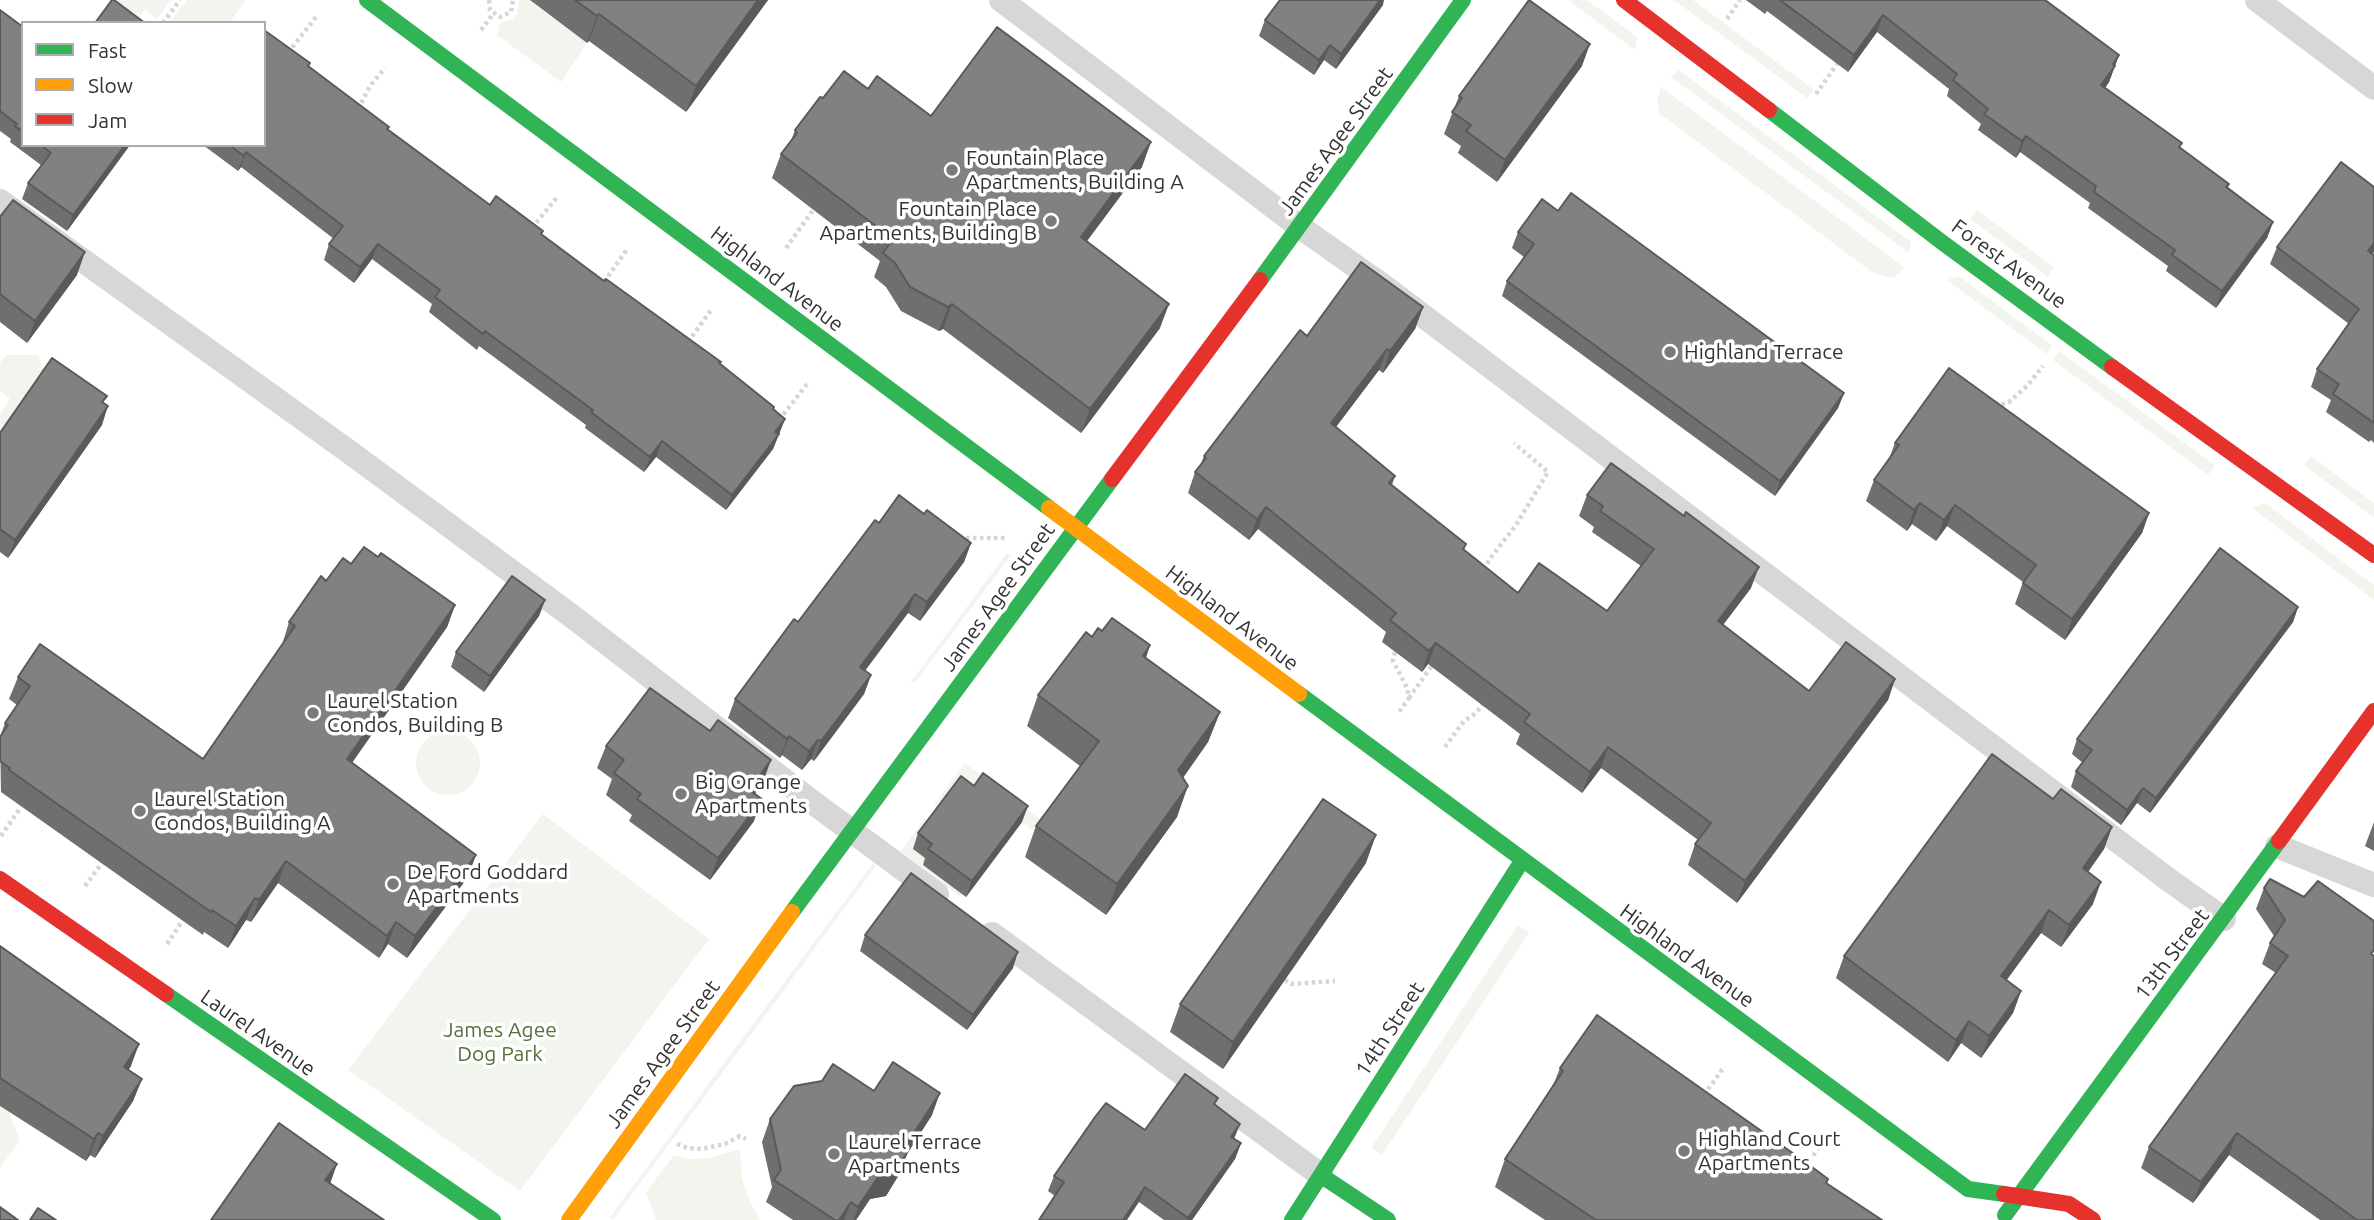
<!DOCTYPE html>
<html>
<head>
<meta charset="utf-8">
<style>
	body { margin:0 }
	#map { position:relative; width:2374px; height:1220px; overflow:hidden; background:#fff; font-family:Ubuntu,sans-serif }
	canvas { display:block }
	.legend { position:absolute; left:21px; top:21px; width:245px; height:126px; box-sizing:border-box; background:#fff; border:2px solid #adadad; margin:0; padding:9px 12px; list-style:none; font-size:21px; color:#333 }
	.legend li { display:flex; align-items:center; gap:14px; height:35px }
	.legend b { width:35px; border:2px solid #adadad }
</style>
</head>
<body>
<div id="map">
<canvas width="2374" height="1220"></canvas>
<ul class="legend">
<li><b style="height:9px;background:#30b455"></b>Fast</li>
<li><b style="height:9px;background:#ff9f0a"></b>Slow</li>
<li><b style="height:9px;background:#e5322d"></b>Jam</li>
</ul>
</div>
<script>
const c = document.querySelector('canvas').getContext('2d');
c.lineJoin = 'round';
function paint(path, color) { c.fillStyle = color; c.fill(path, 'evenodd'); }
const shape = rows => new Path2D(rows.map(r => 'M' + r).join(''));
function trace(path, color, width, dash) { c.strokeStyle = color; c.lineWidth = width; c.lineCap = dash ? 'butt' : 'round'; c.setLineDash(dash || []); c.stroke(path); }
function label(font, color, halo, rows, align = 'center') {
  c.font = font + ' Ubuntu,sans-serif'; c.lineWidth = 7; c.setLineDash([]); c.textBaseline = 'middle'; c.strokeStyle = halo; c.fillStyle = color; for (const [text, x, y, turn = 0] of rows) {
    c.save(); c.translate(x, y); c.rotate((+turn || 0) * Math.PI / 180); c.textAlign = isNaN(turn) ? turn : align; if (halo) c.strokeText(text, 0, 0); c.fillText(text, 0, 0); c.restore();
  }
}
const green = shape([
	[107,0,171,0,157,19,145,10,140,15],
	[187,0,246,0,229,23,169,23],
	[519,0,541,0,537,6,587,43,561,82,497,35,500,23,512,19,517,14],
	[1568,0,1587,0,1637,37,1635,50],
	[1674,0,1693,0,1814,90,1807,98],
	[1679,70,1911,242,1909,253,1671,77],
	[1661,87,1904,267,1899,273,1893,277,1885,277,1872,272,1659,113,1657,101],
	[1977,210,2054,267,2048,277,1970,219],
	[1959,276,2053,346,2046,354,1947,280],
	[2059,351,2215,465,2208,475,2053,360],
	[6,355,38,355,45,376,0,452,0,414,10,399,0,390,0,363],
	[2311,456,2374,503,2374,518,2304,465],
	[2265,503,2374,585,2374,600,2252,508],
	[1007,553,1011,555,988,586,916,681,910,683],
	'416 763a32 32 0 1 1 64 0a32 32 0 1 1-64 0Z',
	[965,763,1048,825,1040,836,978,789,945,807,934,805],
	[543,814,709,939,520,1191,348,1070],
	[925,818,930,826,970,892,959,896,901,851],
	[873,863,876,866,613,1220,609,1218],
	[1518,925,1529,933,1382,1155,1371,1148],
	[0,1105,8,1110,20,1140,0,1168],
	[740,1149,742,1179,751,1204,760,1220,656,1220,646,1192,674,1155,690,1159,709,1158]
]);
const path = shape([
	[489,0,490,10,500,17,511,12,513,0],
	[1727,19,1740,0],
	[163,23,180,0],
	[481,30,493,14],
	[288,53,316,17],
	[1816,94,1837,64],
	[358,109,370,86,385,68],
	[532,228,558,196],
	[786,248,813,210],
	[604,282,628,248],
	[688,342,711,310],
	[1995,403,2000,405,2009,402,2028,385,2043,366],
	[779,420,808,383],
	[959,538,1008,538],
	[1484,570,1489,560,1516,525,1548,472,1514,443],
	[1395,652,1393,661,1407,688,1409,698,1399,712],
	[1409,698,1433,664],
	[1445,747,1464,721,1476,713,1484,703],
	[1,836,21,807],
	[85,886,102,863],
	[167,944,183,920],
	[1285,980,1291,984,1335,981],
	[1704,1095,1724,1067],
	[677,1144,688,1148,702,1149,725,1144,740,1136,746,1139],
	[1805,1167,1823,1142]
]);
const lane = shape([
	[1001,0,1300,227,1385,287,2169,880,2224,919],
	[2257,0,2374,88],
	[0,201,348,451,573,617,815,804,937,894],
	[2277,846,2374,885],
	[992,934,1322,1176]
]);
const fast = shape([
	[367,0,1049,508],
	[1769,110,1943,243,2112,367],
	[1260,280,1463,0],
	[1299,694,1968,1189,2004,1194],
	[792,912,1112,479],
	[166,994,493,1220],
	[1322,1176,1388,1220],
	[2005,1215,2279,841],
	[1292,1220,1522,861]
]);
const slow = shape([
	[1049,508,1299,694],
	[569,1220,792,912]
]);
const jam = shape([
	[1624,0,1769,110],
	[2112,367,2374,555],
	[1112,479,1260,280],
	[2279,841,2374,711],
	[0,879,166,994],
	[2004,1194,2069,1204,2093,1220]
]);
const wall = shape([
	[530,0,768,0,686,112,589,41,587,43],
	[1746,0,2045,0,2119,55,2109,82,2105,88,2182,143,2180,147,2229,184,2228,187,2273,222,2267,238,2216,308,2166,271,2168,266,2088,208,2090,203,2020,152,2016,158,1978,130,1981,124,1947,96,1949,89,1877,32,1848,72,1767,11,1765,14],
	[1383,5,1336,69,1324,60,1314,75,1259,36,1265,20],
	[0,10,23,27,23,145,130,145,67,231,22,199,28,183,41,165,10,142,11,139,0,131],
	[309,66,388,129,490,205,542,235,604,281,721,362,720,364,785,419,773,449,726,510,656,457,644,472,585,428,586,425,479,346,477,350,429,312,432,304,372,259,354,283,324,260,329,244,334,239,241,167,238,171,203,145,264,145],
	[1582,66,1497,182,1458,153,1461,146,1444,134,1459,96],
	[868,89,931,116,1142,167,1087,241,1160,328,1081,433,943,329,939,331,901,311,886,287,874,277,880,261,772,178,781,154,791,141,795,130,823,98],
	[1558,211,1844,393,1838,408,1775,496,1502,296,1507,281,1524,257,1512,248,1518,232],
	[0,217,77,275,27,343,0,322],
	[2277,247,2373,254,2374,255,2374,443,2371,440,2369,442,2326,412,2331,400,2311,387,2317,369,2349,324,2270,264],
	[1423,307,1415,329,1383,373,1379,370,1336,427,1395,476,1392,485,1466,544,1464,550,1518,593,1607,611,1641,566,1592,532,1594,527,1579,516,1587,495,1751,588,1723,625,1809,691,1895,679,1888,700,1737,903,1688,865,1695,844,1698,840,1601,768,1582,793,1516,744,1520,734,1428,664,1422,672,1382,642,1386,632,1258,529,1249,540,1188,493,1195,472,1200,466,1204,456,1307,336],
	[104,403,102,425,8,558,0,552,0,433],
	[1895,443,2149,513,2142,533,2065,640,2015,604,2023,582,1947,526,1936,541,1912,524,1907,531,1866,501,1874,480,1889,459],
	[924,514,971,543,964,562,920,621,908,613,865,671,871,675,864,694,814,761,811,759,802,770,782,755,780,758,728,718,735,699,879,523],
	[378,557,455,605,447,627,352,763,468,877,407,958,388,944,379,958,278,883,251,922,246,920,228,948,204,932,203,935,1,792,0,737,5,723,17,705,9,699,18,677,203,759,282,645,289,622,326,581,351,564],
	[545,600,539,616,484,692,451,667,456,652],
	[2298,607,2293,622,2150,813,2137,803,2121,825,2071,787,2076,771,2083,763,2072,754,2077,739],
	[1102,631,1150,645,1146,658,1220,712,1208,742,1183,778,1177,817,1106,915,1025,857,1036,826,1080,766,1027,726,1038,695,1092,637],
	[606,746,763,782,755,794,754,821,710,880,629,821,632,815,606,795,612,779,597,768],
	[2053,799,2112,827,2104,849,2088,872,2093,904,2061,947,2041,933,2006,980,2021,991,2013,1013,1981,1058,1961,1043,1948,1062,1836,978,1844,956],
	[1022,822,966,897,923,865,925,858,913,849,918,833],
	[2374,822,2374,851,2365,846],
	[1366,863,1223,1069,1170,1032,1180,1004],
	[2264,888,2304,897,2374,1220,2320,1220,2229,1155,2193,1203,2141,1168,2149,1147,2276,973,2262,964,2270,943,2274,936,2256,909],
	[865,935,1013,968,967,1030,860,951],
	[0,946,131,1066,128,1070,142,1079,133,1101,95,1158,90,1155,86,1161,0,1106],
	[1560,1068,1827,1183,1882,1220,1545,1220,1495,1187,1505,1159,1554,1083],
	[874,1091,932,1115,907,1154,900,1173,886,1196,870,1199,856,1220,793,1220,766,1202,772,1187,762,1142,770,1119],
	[1215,1106,1235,1139,1241,1143,1235,1159,1192,1220,1164,1220,1139,1202,1055,1196,1048,1191,1054,1176,1145,1130]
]);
const shadedWall = shape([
	[758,0,768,0,686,112,696,86],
	[1380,0,1384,0,1383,5,1336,69,1341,54],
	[599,14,589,41,587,43,597,16],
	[1883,15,1877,32,1848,72,1854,55],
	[1590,44,1582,66,1497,182,1505,160],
	[1330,45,1324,60,1314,75,1319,60],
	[2119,55,2109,82,2095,102,2101,85],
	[2026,136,2020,152,2016,158,2022,141],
	[1151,142,1142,167,1072,261,1081,237],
	[125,145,130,145,67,231,73,215],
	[246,152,241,167,238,171,244,156],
	[2273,222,2267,238,2216,308,2222,291],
	[2374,243,2374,252,2362,268,2368,251],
	[378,244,372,259,354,283,360,267],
	[85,252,77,275,27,343,35,321],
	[952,304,943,329,939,331,948,307],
	[1169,304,1160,328,1081,433,1090,409],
	[1423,307,1415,329,1383,373,1390,351],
	[1387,349,1379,370,1323,444,1331,423],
	[1844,393,1838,408,1775,496,1780,481],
	[108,406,102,425,8,558,15,540],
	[785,419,773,449,726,510,732,495],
	[662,441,656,457,644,472,650,457],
	[1920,503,1912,524,1907,531,1914,510],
	[1955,505,1947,526,1936,541,1944,520],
	[1266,507,1258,529,1249,540,1257,519],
	[2149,513,2142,533,2065,640,2072,619],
	[971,543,964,562,920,621,927,602],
	[1759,567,1751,588,1710,642,1718,621],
	[915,594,908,613,853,686,860,667],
	[545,600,539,616,484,692,490,676],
	[455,605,447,627,339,781,347,759],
	[2298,607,2293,622,2150,813,2156,798],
	[1436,643,1428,664,1422,672,1429,651],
	[1150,645,1139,676,1143,656],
	[871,675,864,694,814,761,821,741],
	[1895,679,1888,700,1737,903,1745,881],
	[1220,712,1208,742,1167,800,1178,770],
	[789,736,782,755,780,758,787,739],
	[818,740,811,759,802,770,809,751],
	[1608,747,1601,768,1582,793,1590,772],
	[771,760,763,782,741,812,749,790],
	[1188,786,1177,817,1106,915,1117,884],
	[2143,788,2137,803,2121,825,2127,810],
	[762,799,754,821,710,880,718,858],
	[1028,806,1022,822,966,897,972,881],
	[2112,827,2104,849,2075,890,2083,868],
	[1376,835,1366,863,1223,1069,1233,1042],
	[476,855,468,877,407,958,415,936],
	[286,861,278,883,251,922,259,900],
	[2101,882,2093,904,2061,947,2069,925],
	[255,898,246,920,228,948,236,926],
	[2049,910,2041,933,1993,999,2001,976],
	[396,922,388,944,379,958,387,936],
	[1018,952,1013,968,967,1030,973,1015],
	[2021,991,2013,1013,1981,1058,1989,1036],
	[1969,1021,1961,1043,1948,1062,1956,1040],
	[139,1044,131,1066,116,1089,124,1067],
	[142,1079,133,1101,95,1158,103,1136],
	[940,1093,932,1115,907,1154,900,1173,886,1196,870,1199,856,1220,854,1220,858,1207,878,1177,906,1145],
	[1240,1124,1234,1139,1231,1137],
	[98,1133,90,1155,86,1161,94,1139],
	[2237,1133,2229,1155,2193,1203,2201,1182],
	[1241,1143,1235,1159,1192,1220,1187,1220],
	[337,1164,330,1184,325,1180],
	[1145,1187,1139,1202,1127,1220,1123,1220],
	[851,1202,844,1220,839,1220]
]);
const building = shape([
	[112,0,114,0,145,23,95,23,112,0],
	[575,0,758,0,696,86,599,14,597,16,575,0],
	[1280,0,1380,0,1341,54,1330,45,1319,60,1265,20,1280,0],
	[1529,0,1590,44,1505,160,1466,131,1471,125,1452,112,1462,98,1459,96,1529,0],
	[1780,0,2045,0,2119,55,2113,64,2115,66,2101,85,2182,143,2179,147,2229,184,2226,187,2273,222,2222,291,2172,255,2175,250,2094,192,2096,186,2026,136,2022,141,1984,114,1988,109,1953,80,1957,74,1883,15,1854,55,1780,0],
	[0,10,23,27,23,132,15,126,17,124,0,111,0,10],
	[997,27,1151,142,1081,237,1169,304,1090,409,952,304,948,307,910,287,895,263,883,253,893,239,781,154,797,133,795,130,820,97,823,98,844,71,868,89,877,76,931,116,997,27],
	[264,30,310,63,308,66,389,127,387,129,490,205,496,196,543,231,541,234,604,281,606,279,721,362,719,363,774,407,773,409,785,419,775,432,779,434,732,495,662,441,650,457,591,412,593,410,485,331,483,334,435,297,440,290,378,244,360,267,329,244,343,226,246,152,244,156,229,145,264,145,264,30],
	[41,145,125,145,73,215,28,183,51,153,41,145],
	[2341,162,2374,187,2374,243,2368,251,2374,255,2374,423,2333,394,2339,384,2317,369,2359,309,2277,247,2341,162],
	[1571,193,1844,393,1780,481,1507,281,1534,244,1518,232,1542,199,1558,211,1571,193],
	[13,200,85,252,35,321,0,294,0,217,13,200],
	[1361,262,1423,307,1390,351,1387,349,1331,423,1395,476,1389,483,1466,544,1463,549,1518,593,1539,563,1607,611,1654,549,1600,511,1603,506,1587,495,1611,463,1684,516,1686,512,1759,567,1718,621,1809,691,1846,642,1895,679,1745,881,1695,844,1711,823,1608,747,1590,772,1524,722,1530,714,1436,643,1429,651,1390,620,1396,613,1266,507,1257,519,1195,472,1206,458,1204,456,1300,330,1307,336,1361,262],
	[52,358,107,396,102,402,108,406,15,540,0,529,0,433,52,358],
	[1949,368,2149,513,2072,619,2023,583,2036,565,1955,505,1944,520,1920,503,1914,510,1874,480,1899,445,1895,443,1949,368],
	[899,495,924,514,927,510,971,543,927,602,915,594,860,667,871,675,821,741,818,740,809,751,789,736,787,739,735,699,794,619,798,622,875,520,879,523,899,495],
	[364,547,378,557,381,553,455,605,347,759,476,855,415,936,396,922,387,936,286,861,259,900,255,898,236,926,212,910,211,912,9,770,10,768,0,761,0,737,8,725,5,723,30,686,18,677,40,644,203,759,295,626,289,622,321,576,326,581,343,558,351,564,364,547],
	[2220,548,2298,607,2156,798,2143,788,2127,810,2076,771,2092,750,2077,739,2220,548],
	[512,576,545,600,490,676,456,652,512,576],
	[1112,618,1150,645,1143,656,1220,712,1178,770,1188,786,1117,884,1036,826,1099,741,1038,695,1086,632,1092,637,1098,628,1102,631,1112,618],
	[650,688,710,731,718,720,771,760,749,790,762,799,718,858,637,799,641,794,614,773,624,760,606,746,650,688],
	[1992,754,2053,799,2061,789,2112,827,2083,868,2101,882,2069,925,2049,910,2001,976,2021,991,1989,1036,1969,1021,1956,1040,1844,956,1992,754],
	[983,773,1028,806,972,881,928,849,932,844,918,833,961,776,974,786,983,773],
	[1323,799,1376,835,1233,1042,1180,1004,1323,799],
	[911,873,1018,952,973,1015,865,935,911,873],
	[2270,879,2304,897,2318,881,2374,921,2374,950,2371,954,2374,956,2373,1220,2357,1220,2237,1133,2201,1182,2149,1147,2288,956,2270,943,2285,920,2264,888,2270,879],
	[0,946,139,1044,124,1067,142,1079,103,1136,98,1133,94,1139,0,1078,0,946],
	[1597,1015,1804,1161,1828,1179,1826,1183,1882,1220,1596,1220,1505,1159,1563,1071,1560,1068,1597,1015],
	[893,1062,940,1093,906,1145,908,1151,894,1174,878,1177,858,1207,851,1202,839,1220,835,1220,774,1180,781,1170,770,1119,794,1086,822,1081,833,1064,874,1091,893,1062],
	[1185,1074,1218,1098,1214,1104,1240,1124,1231,1137,1241,1143,1188,1218,1145,1187,1123,1220,1039,1220,1064,1182,1054,1176,1095,1117,1106,1103,1145,1130,1185,1074],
	[279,1123,337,1164,325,1180,384,1220,211,1220,279,1123],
	[0,1207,18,1220,0,1220,0,1207],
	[38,1208,56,1220,30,1220,38,1208]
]);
const markers = [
	[952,170,7,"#7a7a7a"],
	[1051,221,7,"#7a7a7a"],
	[1670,352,7,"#7a7a7a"],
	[313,713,7,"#7a7a7a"],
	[681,794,7,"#7a7a7a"],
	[140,811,7,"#7a7a7a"],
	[393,884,7,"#7a7a7a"],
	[1684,1151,7,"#7a7a7a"],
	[834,1154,7,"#7a7a7a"]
];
const streetNames = [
	["James Agee Street",1336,141,-54],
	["Forest Avenue",2009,264,36],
	["Highland Avenue",777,279,37],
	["James Agee Street",998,597,-54],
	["Highland Avenue",1232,618,37],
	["13th Street",2172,954,-53],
	["Highland Avenue",1687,956,36],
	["14th Street",1390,1029,-57],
	["Laurel Avenue",258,1033,35],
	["James Agee Street",663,1054,-54]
];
const poiNames = [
	["Fountain Place",966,158],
	["Apartments, Building A",966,182],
	["Fountain Place",1037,209,"right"],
	["Apartments, Building B",1037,233,"right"],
	["Highland Terrace",1684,352],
	["Laurel Station",327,701],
	["Condos, Building B",327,725],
	["Big Orange",695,782],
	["Apartments",695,806],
	["Laurel Station",154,799],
	["Condos, Building A",154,823],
	["De Ford Goddard",407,872],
	["Apartments",407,896],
	["Highland Court",1698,1139],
	["Apartments",1698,1163],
	["Laurel Terrace",848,1142],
	["Apartments",848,1166]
];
const parkNames = [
	["James Agee",500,1030],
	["Dog Park",500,1054]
];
paint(green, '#f1f5ed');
trace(path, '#d6d6d6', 4.5, [3.5, 3.5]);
trace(lane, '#d7d7d7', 24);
trace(fast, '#30b455', 16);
trace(slow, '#ff9f0a', 16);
trace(jam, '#e5322d', 16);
paint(wall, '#6f6f6f');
paint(shadedWall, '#5a5a5a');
paint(building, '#818181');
trace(building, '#5a5a5a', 2);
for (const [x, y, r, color] of markers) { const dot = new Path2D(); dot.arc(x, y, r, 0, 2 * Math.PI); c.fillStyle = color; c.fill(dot); trace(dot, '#fff', 2.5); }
label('21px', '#333', '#fff', streetNames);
label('21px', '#333', '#fff', poiNames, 'left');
label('21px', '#56703f', '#fff', parkNames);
</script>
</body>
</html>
